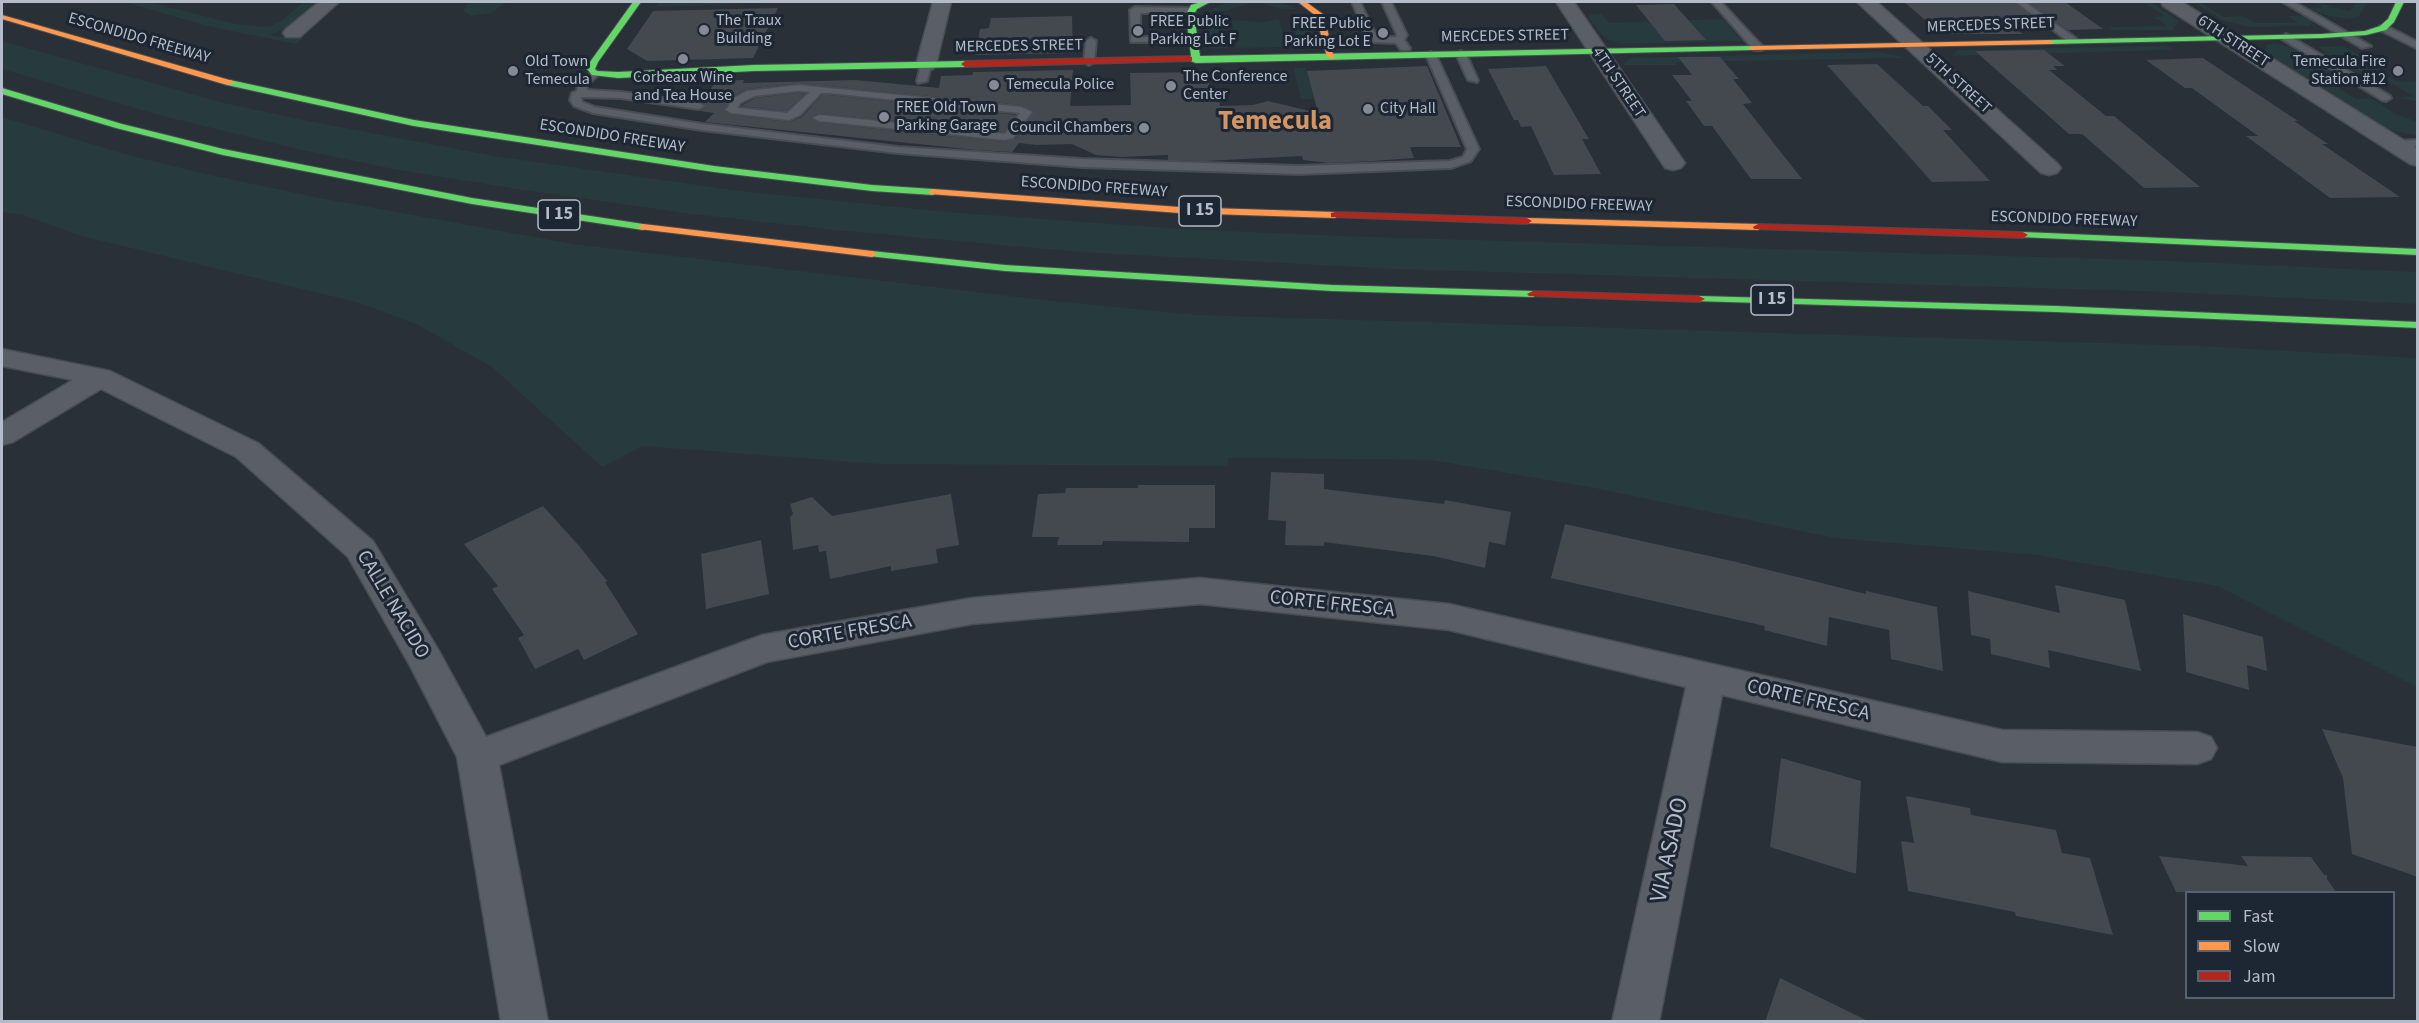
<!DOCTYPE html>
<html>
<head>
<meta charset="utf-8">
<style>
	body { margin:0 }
	#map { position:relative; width:2419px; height:1023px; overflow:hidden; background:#2a3038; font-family:"Source Sans 3",sans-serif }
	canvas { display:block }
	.frame { position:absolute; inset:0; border:3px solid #b4bcc9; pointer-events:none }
	.legend { position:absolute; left:2185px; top:891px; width:210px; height:108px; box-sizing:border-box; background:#1d2633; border:2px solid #59626f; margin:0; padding:8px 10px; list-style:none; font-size:18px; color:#b4bcc9 }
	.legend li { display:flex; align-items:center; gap:12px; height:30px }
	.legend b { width:30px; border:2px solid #59626f }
</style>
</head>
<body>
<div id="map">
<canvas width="2419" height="1023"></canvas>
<div class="frame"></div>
<ul class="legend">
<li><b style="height:8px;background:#63d668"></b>Fast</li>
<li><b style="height:8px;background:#ff974d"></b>Slow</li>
<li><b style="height:8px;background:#b3261e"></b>Jam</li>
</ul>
</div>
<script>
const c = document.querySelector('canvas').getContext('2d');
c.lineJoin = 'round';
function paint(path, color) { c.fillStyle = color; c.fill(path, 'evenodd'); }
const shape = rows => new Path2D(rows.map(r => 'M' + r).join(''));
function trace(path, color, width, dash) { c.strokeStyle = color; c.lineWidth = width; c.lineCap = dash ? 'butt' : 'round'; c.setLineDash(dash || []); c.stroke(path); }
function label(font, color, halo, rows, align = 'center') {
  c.font = font + ' "Source Sans 3",sans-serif'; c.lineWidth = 6; c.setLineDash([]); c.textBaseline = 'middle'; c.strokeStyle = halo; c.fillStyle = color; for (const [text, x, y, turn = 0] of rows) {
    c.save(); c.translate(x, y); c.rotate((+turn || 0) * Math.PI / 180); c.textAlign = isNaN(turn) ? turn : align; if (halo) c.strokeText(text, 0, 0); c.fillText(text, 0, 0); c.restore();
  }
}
const green = shape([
	[125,2,149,2,231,23,261,27,271,26,281,21,303,2,316,2,283,30,270,35,279,37,305,36,296,44,207,26],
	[469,2,507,2,491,13,471,16,463,11],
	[659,2,790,2,656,7],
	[1228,2,1279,2,1299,9,1282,9,1265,4,1249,3,1226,11,1208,11],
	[2144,2,2150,2,2179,21,2172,30,2112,30,2108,27,2167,26,2154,17,2165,16],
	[2193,2,2200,2,2224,17,2242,16,2256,23,2298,23,2288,16,2308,16,2315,20,2309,26,2250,27,2224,21],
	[2314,2,2350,11,2356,2,2368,2,2359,16,2348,19,2321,14,2310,8,2323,7],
	[1591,14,1602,14,1609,23,1723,19,1742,41,1621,44,1608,40,1602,35,1588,17],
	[1307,17,1316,47,1299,47,1291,18],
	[1223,19,1228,48,1210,49,1206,20],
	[1279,19,1286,47,1237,48,1232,20,1263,22],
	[2,41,224,103,308,121,494,156,740,191,947,212,1182,229,1341,236,2172,261,2417,272,2417,304,2169,292,1393,269,1079,252,835,230,684,213,517,189,393,169,302,150,159,115,2,69],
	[2275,43,2292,48,2350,85,2335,86,2356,99,2371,98,2394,113,2417,122,2417,136,2388,129,2266,52,2267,45],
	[2166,46,2173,50,1952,56,1958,50],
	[2344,46,2373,63,2367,64,2396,81,2417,82,2417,101,2398,98,2413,96,2393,84,2373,82,2325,53,2319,47],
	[1879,52,1906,58,1676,62,1677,65,1623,65,1630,58],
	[1294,68,1305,68,1307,71,1314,99,1301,99],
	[2,117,128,155,206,174,320,198,573,244,1043,300,1197,315,2198,346,2417,358,2418,462,2416,462,2418,464,2417,687,2217,586,2036,555,1835,538,1595,488,1431,460,1229,458,1227,466,879,464,643,446,602,467,492,367,418,325,360,303,81,236,23,215,2,212]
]);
const building = shape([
	[1904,2,2014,2,2049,30,2018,31,2023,34,1942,34],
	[2028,2,2065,2,2103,29,2068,30],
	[1674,4,1706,40,1665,41,1636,5],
	[778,8,753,58,647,61,627,49,653,11],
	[1072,16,1073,53,975,55,980,29,989,28,991,18],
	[2044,50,2065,66,2053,66,2057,70,2049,70,2106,116,2114,116,2200,187,2144,188,2082,134,2069,134,1975,51],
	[1678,57,1720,57,1739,79,1733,79,1752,103,1743,104,1802,179,1751,179,1712,126,1704,126,1686,101,1692,101,1672,75,1692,75],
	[2203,58,2298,121,2294,121,2328,144,2322,144,2400,197,2330,198,2246,136,2258,136,2192,88,2185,88,2146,60],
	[1877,64,1923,106,1928,106,1952,130,1943,130,1990,181,1932,182,1827,65],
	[1427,66,1461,147,1410,147,1414,158,1372,161,1329,163,1303,160,1302,156,1205,161,1168,160,1168,155,1121,157,1096,155,1072,144,1036,145,1019,143,1012,152,976,150,705,122,714,113,700,111,706,107,704,103,715,81,744,80,743,83,856,80,939,88,941,76,972,75,973,72,1073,70,1070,106,1131,105,1130,73,1209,72,1209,90,1218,90,1220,106,1253,105,1268,101,1318,113,1307,71],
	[798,83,1022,105,1034,111,1015,139,1005,142,819,123,811,117,819,113,1004,132,1016,115,829,95,822,95,802,117,789,122,731,115,724,111,731,97,746,89],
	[1546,66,1589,139,1582,139,1601,174,1554,175,1531,126,1521,127,1518,120,1514,120,1488,69],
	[798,93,805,94,786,111,741,106,755,98],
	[1271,472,1324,474,1324,489,1444,504,1445,500,1511,512,1505,545,1489,542,1485,568,1433,556,1324,542,1324,546,1285,545,1286,521,1268,520],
	[1138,485,1215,485,1215,528,1189,528,1189,542,1103,541,1102,545,1057,545,1059,537,1032,537,1038,494,1065,493,1066,488,1138,488],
	[951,494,959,545,936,549,938,563,891,571,891,566,830,579,826,551,819,552,818,545,793,550,790,517,793,514,790,504,812,497,832,516],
	[543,506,580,547,607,581,605,582,638,634,584,660,578,649,535,669,518,638,524,635,492,589,498,586,464,544],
	[1565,524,1732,561,1866,594,1866,591,1937,607,1943,671,1891,659,1889,630,1829,617,1827,646,1764,630,1765,626,1551,578],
	[761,540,769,594,706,609,701,554],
	[2055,585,2125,600,2141,671,2048,650,2050,668,1991,654,1990,639,1971,635,1968,591,2060,613],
	[2183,614,2263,637,2267,671,2247,665,2249,690,2186,672],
	[2322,729,2418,747,2418,877,2352,854,2343,778],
	[1781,758,1861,781,1856,874,1770,847],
	[1906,796,1970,808,1971,815,2056,830,2062,853,2090,858,2113,935,2016,916,2015,912,1908,891,1901,841,1914,843],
	[2159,856,2248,866,2241,856,2311,857,2324,875,2327,875,2327,879,2336,892,2176,892],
	[1780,978,1870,1022,1765,1022]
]);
const lane = shape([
	[1352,2,1360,2,1377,37,1396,37,1397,35,1382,2,1391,2,1407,35,1404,40,1410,48,1409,50,1401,50,1396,43,1369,42,1352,2],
	[1560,2,1575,2,1570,5,1560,2],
	[1712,2,1721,2,1762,46,1762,50,1754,50,1712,2],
	[2016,2,2025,2,2078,40,2069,42,2016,2],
	[2283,2,2294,2,2371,46,2362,48,2283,2],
	[1135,7,1195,8,1195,12,1192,13,1140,13,1140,37,1193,36,1198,39,1193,42,1131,42,1130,10,1135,7],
	[2380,26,2386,26,2418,42,2418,49,2380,30,2380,26],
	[2286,34,2390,96,2391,98,2386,101,2382,100,2282,39,2281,37,2286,34],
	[1091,38,1096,41,1094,62,1089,65,1084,62,1086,41,1091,38],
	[1461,51,1466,54,1478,80,1477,82,1468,80,1456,54,1461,51],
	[1431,52,1436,55,1479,149,1471,161,1451,168,1299,174,1082,167,898,153,702,130,593,113,574,106,570,100,572,93,577,91,578,82,595,70,600,73,587,85,587,90,621,92,699,103,704,106,699,109,621,98,581,97,582,102,595,107,702,124,898,147,1082,159,1299,166,1450,161,1463,157,1467,149,1426,55,1431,52],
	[926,62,931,65,927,81,918,83,917,81,921,65,926,62],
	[798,85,1022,107,1032,112,1013,138,1005,140,819,121,813,118,819,115,1005,134,1020,113,829,93,821,93,800,115,789,120,731,113,726,110,732,99,747,91,798,85],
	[798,91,810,92,787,113,738,108,740,103,754,96,798,91],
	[2418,140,2418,146,2393,147,2387,144,2393,141,2418,140]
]);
const street = shape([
	[319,2,339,2,300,37,286,37,283,33,286,29,319,2],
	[933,2,951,2,936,65,933,69,926,71,919,69,916,65,933,2],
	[1556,2,1574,2,1685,163,1681,168,1673,170,1665,168,1556,2],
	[1857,2,1877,2,2057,163,2061,168,2057,173,2049,175,2041,173,1857,2],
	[2161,2,2182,2,2418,149,2418,166,2410,164,2163,6,2161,2],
	[2,349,110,371,258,443,373,541,439,651,486,737,762,635,972,598,1200,578,1449,604,2002,730,2197,732,2211,737,2217,748,2211,759,2197,764,2002,762,1722,695,1659,1022,1612,1022,1686,687,1449,630,1200,604,972,624,767,662,499,765,548,1022,501,1022,457,757,409,664,348,557,236,457,101,389,13,442,2,445,2,422,73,380,2,366,2,349]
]);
const fast = shape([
	[633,2,641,2,598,62,595,69,597,71,618,72,754,65,965,61,969,64,965,67,754,71,618,78,592,75,587,69,590,62,633,2],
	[1201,2,1210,2,1197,9,1194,14,1200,56,1752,46,1756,48,1752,50,1196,63,1185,59,1191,56,1186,14,1191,5,1201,2],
	[2396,2,2404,2,2394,22,2386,30,2366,35,2322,38,2049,44,2045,42,2049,40,2322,34,2365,31,2380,26,2388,19,2396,2],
	[230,80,414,120,714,166,872,185,933,189,938,192,933,195,872,191,714,172,414,126,227,85,227,81,230,80],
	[2,88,122,124,223,149,472,198,643,224,648,227,643,230,472,204,223,155,116,128,2,94,2,88],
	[2023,232,2418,249,2418,255,2019,237,2019,233,2023,232],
	[872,251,1005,265,1332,285,1533,291,1539,294,1533,297,1332,291,1005,271,868,256,868,252,872,251],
	[1699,296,2056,306,2418,322,2418,328,2056,312,1695,301,1695,297,1699,296]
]);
const slow = shape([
	[1298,2,1306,2,1324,15,1334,59,1327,57,1316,16,1298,2],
	[2,15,233,81,234,83,227,85,2,19,2,15],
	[2049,40,2053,42,2052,44,1752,50,1748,48,1752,46,2049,40],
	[933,189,1179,207,1335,212,1340,215,1335,218,1179,213,930,194,928,192,933,189],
	[1527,218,1758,224,1763,227,1758,230,1523,223,1523,219,1527,218],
	[643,224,872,251,877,254,872,257,639,229,638,227,643,224]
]);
const jam = shape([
	[1189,56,1192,57,1192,61,965,67,961,64,965,61,1189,56],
	[1335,212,1527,218,1532,221,1527,224,1331,217,1331,213,1335,212],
	[1758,224,2023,232,2028,235,2023,238,1754,229,1753,227,1758,224],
	[1533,291,1699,296,1705,299,1699,302,1529,296,1527,294,1533,291]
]);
const markers = [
	[704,30,6,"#848b96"],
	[1138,31,6,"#848b96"],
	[1383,33,6,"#848b96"],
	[683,59,6,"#848b96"],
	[513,71,6,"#848b96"],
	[2398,71,6,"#848b96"],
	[994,85,6,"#848b96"],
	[1171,86,6,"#848b96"],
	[1368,109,6,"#848b96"],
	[884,117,6,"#848b96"],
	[1144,128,6,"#848b96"]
];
const farPoinames = [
	["The Traux",716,21],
	["Building",716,39],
	["FREE Public",1150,22],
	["Parking Lot F",1150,40],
	["FREE Public",1371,24,"right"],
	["Parking Lot E",1371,42,"right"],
	["Old Town",525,62],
	["Temecula",525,80],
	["Temecula Fire",2386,62,"right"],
	["Station #12",2386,80,"right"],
	["The Conference",1183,77],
	["Center",1183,95],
	["Corbeaux Wine",683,78,"center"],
	["and Tea House",683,96,"center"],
	["Temecula Police",1006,85],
	["FREE Old Town",896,108],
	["Parking Garage",896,126],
	["City Hall",1380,109],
	["Council Chambers",1132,128,"right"]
];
const farStreetnames = [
	["MERCEDES STREET",1991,26,-2],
	["MERCEDES STREET",1505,37,-1],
	["ESCONDIDO FREEWAY",139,39,16],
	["6TH STREET",2233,42,33],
	["MERCEDES STREET",1019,47,-1],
	["4TH STREET",1618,83,56],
	["5TH STREET",1958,84,42],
	["ESCONDIDO FREEWAY",612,137,9],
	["ESCONDIDO FREEWAY",1094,188,4],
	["ESCONDIDO FREEWAY",1579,205,2],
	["ESCONDIDO FREEWAY",2064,220,2]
];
const shields = [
	[1200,211,42],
	[559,215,42],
	[1772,300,42]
];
const shieldNames = [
	["I 15",1200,211],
	["I 15",559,215],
	["I 15",1772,300]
];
const streetNames = [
	["CALLE NACIDO",392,605,59],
	["CORTE FRESCA",1332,605,6],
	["CORTE FRESCA",850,633,-10],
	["CORTE FRESCA",1808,701,13]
];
const nearStreetnames = [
	["VIA ASADO",1671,850,-78]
];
const farTownnames = [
	["Temecula",1275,123]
];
paint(green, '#273a3e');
paint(building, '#444950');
trace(lane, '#484c53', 4);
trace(street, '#484c53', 3);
trace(fast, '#484c53', 2);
trace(slow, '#484c53', 2);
trace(jam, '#484c53', 2);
paint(lane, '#5a5e66');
paint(street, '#5a5e66');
paint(fast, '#63d668');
paint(slow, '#ff974d');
paint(jam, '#b3261e');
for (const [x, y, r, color] of markers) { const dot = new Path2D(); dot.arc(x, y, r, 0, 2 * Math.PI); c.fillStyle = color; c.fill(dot); trace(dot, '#1d2633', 2); }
label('16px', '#b4bcc9', '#1d2633', farPoinames, 'left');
label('16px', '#b4bcc9', '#1d2633', farStreetnames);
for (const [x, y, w] of shields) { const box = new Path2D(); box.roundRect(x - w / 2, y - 15, w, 30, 4.5); c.fillStyle = '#1d2633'; c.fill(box); trace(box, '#b4bcc9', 1.5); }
label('bold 18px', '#b4bcc9', null, shieldNames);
label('20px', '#b4bcc9', '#1d2633', streetNames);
label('24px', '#b4bcc9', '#1d2633', nearStreetnames);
label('bold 27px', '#d59563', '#1d2633', farTownnames);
</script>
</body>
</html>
